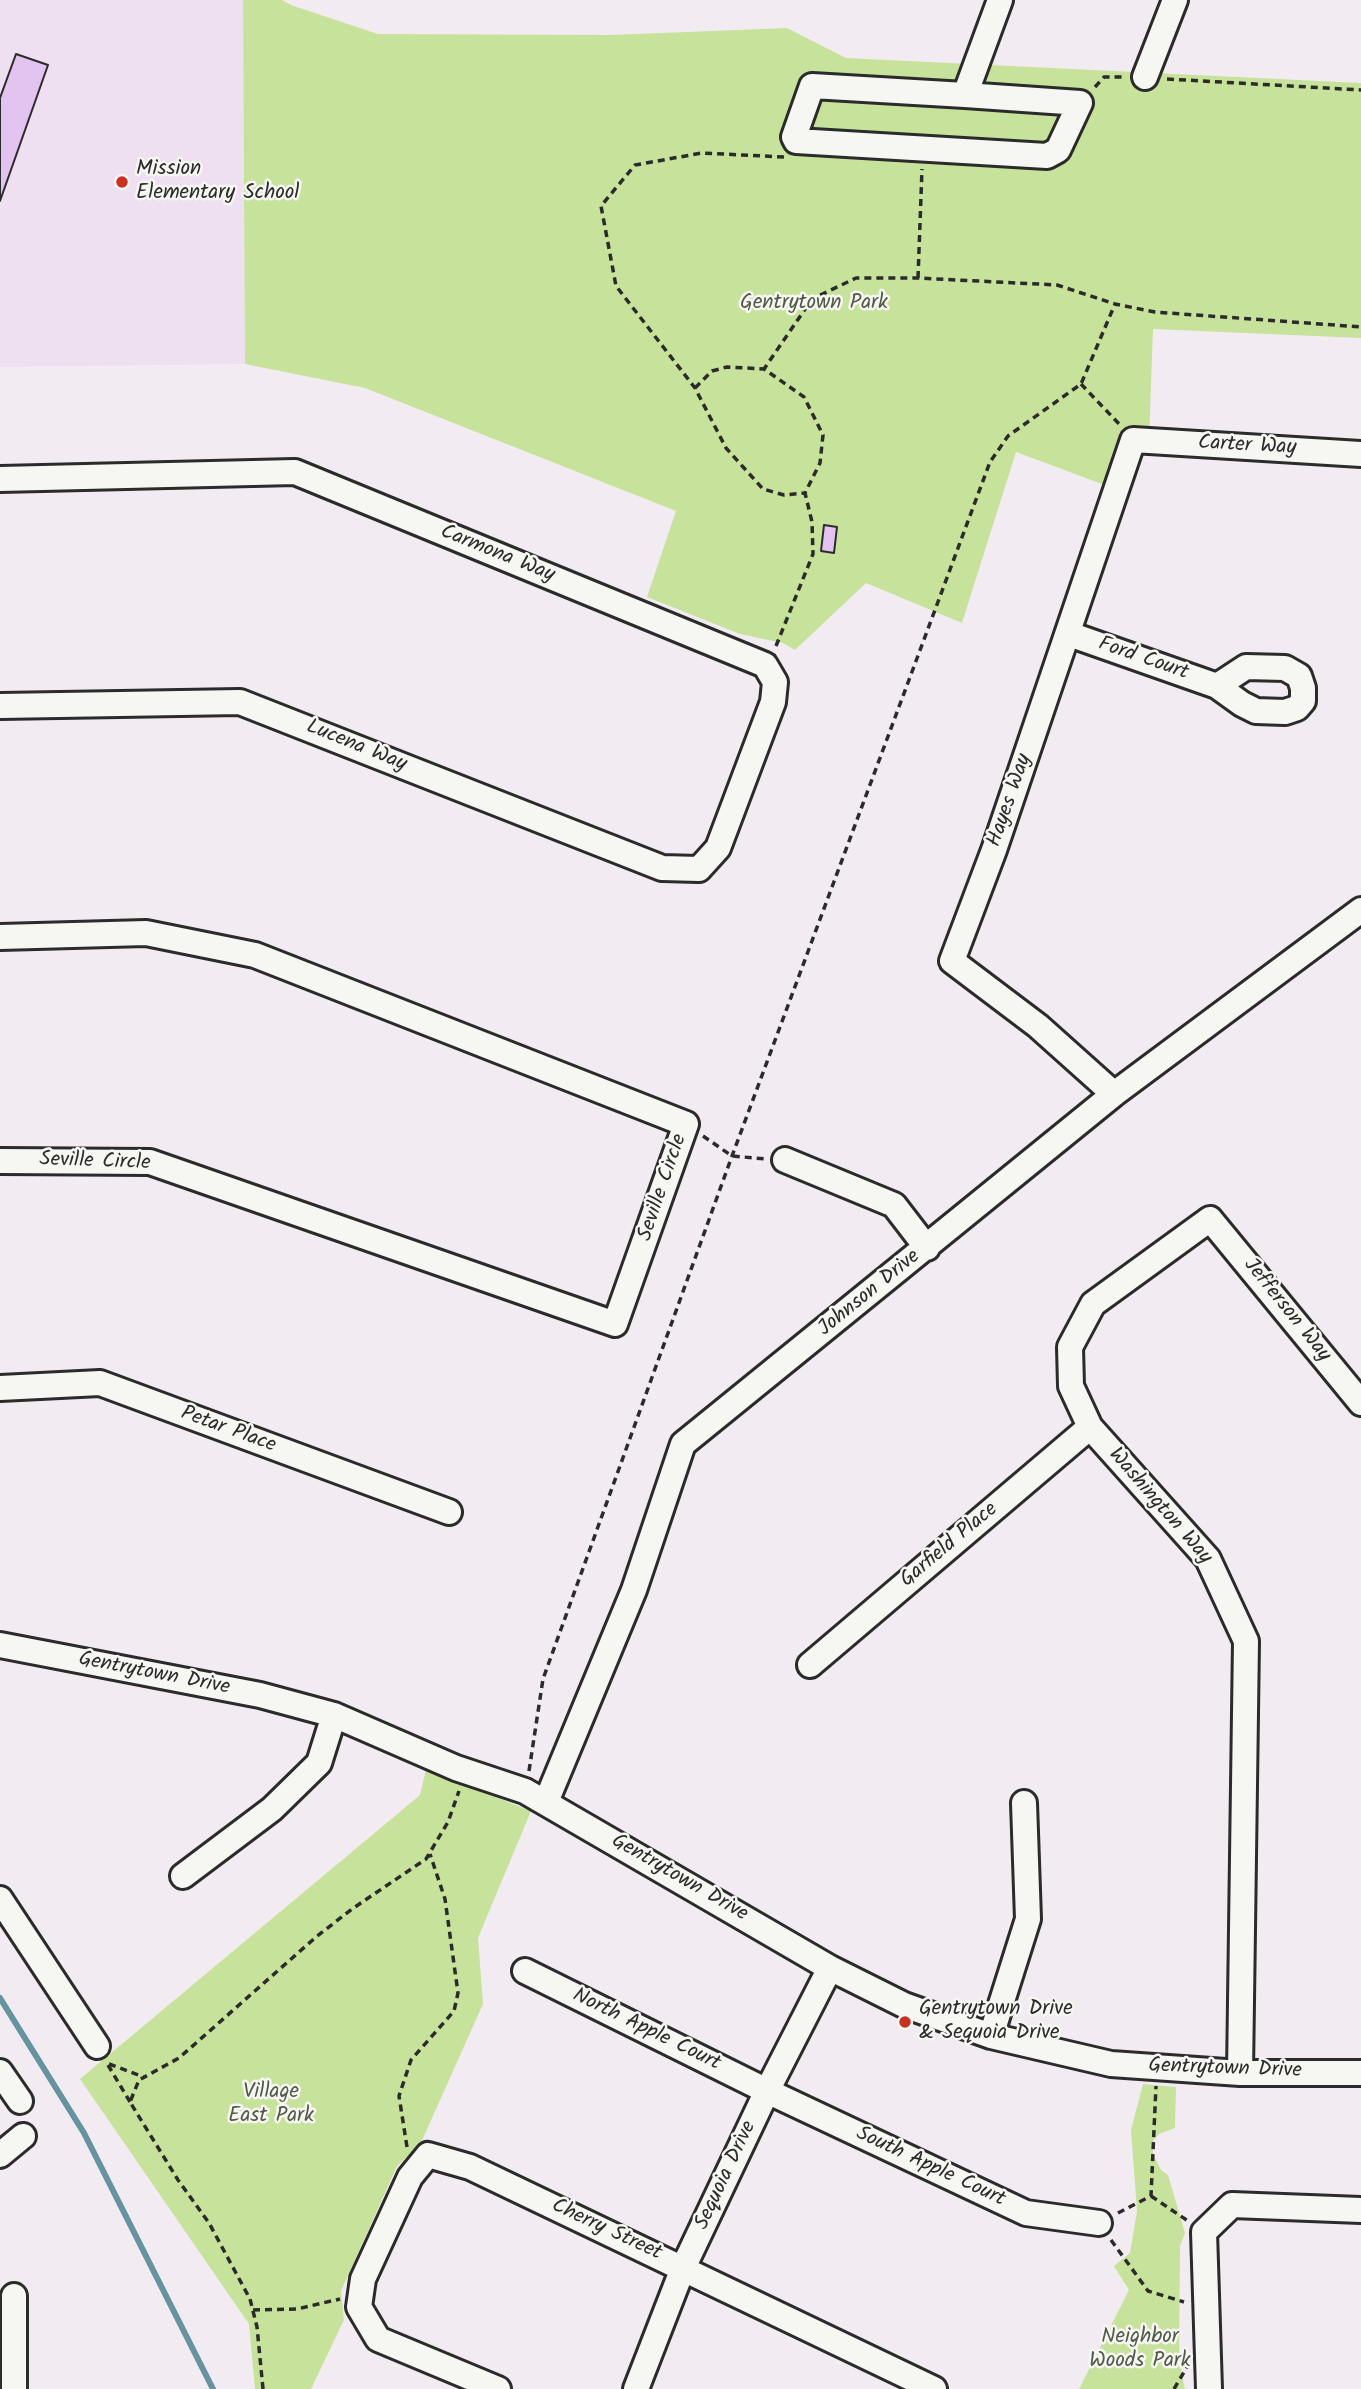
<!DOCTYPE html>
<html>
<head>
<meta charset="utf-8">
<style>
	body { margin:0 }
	canvas { display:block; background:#f2ecf2 }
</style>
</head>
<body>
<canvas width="1361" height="2389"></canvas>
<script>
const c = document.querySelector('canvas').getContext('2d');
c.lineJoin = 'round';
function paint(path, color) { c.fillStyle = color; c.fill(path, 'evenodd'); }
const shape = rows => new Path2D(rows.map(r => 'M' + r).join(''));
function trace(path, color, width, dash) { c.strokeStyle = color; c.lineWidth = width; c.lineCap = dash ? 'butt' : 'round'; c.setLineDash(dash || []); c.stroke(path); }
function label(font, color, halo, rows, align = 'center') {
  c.font = font + ' Kalam,sans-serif'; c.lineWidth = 5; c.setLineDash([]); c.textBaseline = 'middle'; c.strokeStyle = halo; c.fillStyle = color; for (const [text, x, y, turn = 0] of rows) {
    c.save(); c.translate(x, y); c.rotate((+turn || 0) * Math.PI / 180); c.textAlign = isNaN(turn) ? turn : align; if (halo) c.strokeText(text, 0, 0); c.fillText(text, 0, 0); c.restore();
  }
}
const built = shape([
	[0,0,243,0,245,364,0,367]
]);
const green = shape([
	[243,0,282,0,291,5,378,34,611,35,787,28,846,58,1361,83,1361,338,1153,329,1149,441,1133,441,1118,490,1016,452,962,623,866,583,795,650,783,643,740,634,647,597,676,511,365,388,245,364],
	[426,1770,531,1811,478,1938,483,2004,420,2145,397,2166,341,2291,344,2320,311,2389,255,2389,249,2324,80,2079,420,1795],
	[1143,2084,1176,2087,1175,2128,1159,2134,1153,2141,1153,2154,1161,2170,1168,2175,1185,2233,1180,2246,1179,2361,1185,2389,1079,2389,1129,2290,1114,2266,1130,2253,1137,2211,1131,2130]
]);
const stream = shape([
	[0,1998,84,2133,213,2389]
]);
const building = shape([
	[16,54,48,65,0,201,0,98,16,54],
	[824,525,837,527,834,553,821,551,824,525]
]);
const path = shape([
	[1167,79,1361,90],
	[1095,87,1104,77,1125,77],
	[784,157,702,153,635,165,601,206,616,286,695,388,726,448,763,489,784,495,805,493],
	[918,278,922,169],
	[1081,384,1121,426],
	[695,388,712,371,727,367,764,369],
	[776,646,813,554,812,522,805,493,820,463,823,435,804,397,764,369,812,299,856,278,918,278,1057,285,1115,304,1155,312,1361,327],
	[703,1136,732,1156,766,1159],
	[529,1771,543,1679,732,1156,990,462,1008,436,1081,384,1115,304],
	[109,2064,144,2077],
	[108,2065,130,2102],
	[407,2147,399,2096,411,2060,454,2011,458,1993,445,1899,430,1854],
	[1151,2196,1188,2221],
	[1118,2213,1151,2196,1156,2086],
	[1111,2240,1148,2291,1184,2302],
	[253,2310,297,2309,340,2299],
	[263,2389,257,2327,250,2299,209,2223,178,2180,130,2102,139,2080,179,2058,316,1937,352,1909,426,1859,448,1822,459,1791],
	[1174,2389,1187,2367]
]);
const minor = shape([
	[1145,77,1175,0],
	[812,86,965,95,1080,103,1058,150,1047,156,796,141,794,137,812,86],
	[965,95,1000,0],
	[0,479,295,472,765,665,775,682,773,702,718,848,699,869,662,868,240,702,0,706],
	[1069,634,1217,686,1242,704,1256,711,1285,712,1297,708,1303,701,1303,688,1299,676,1285,668,1246,667,1217,686],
	[0,937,146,933,255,955,686,1124,615,1324,150,1162,0,1161],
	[1114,1094,1038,1026,952,961,994,850,1133,440,1361,454],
	[785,1160,894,1205,927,1248],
	[0,1388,100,1383,449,1512],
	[0,1645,260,1695,334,1715,456,1768,525,1791,830,1968,904,2005,991,2036,1111,2064,1240,2073,1361,2073],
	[810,1665,1090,1427],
	[546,1802,634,1590,683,1444,1114,1094,1361,910],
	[183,1876,272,1809,319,1763,334,1715],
	[0,1899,97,2046],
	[525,1971,767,2091,1026,2213,1099,2223],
	[991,2036,1028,1919,1024,1803],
	[0,2072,20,2101],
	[1240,2073,1246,1641,1208,1559,1090,1427,1071,1386,1070,1347,1093,1304,1210,1219,1361,1403],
	[0,2155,23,2136],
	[14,2389,14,2296],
	[498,2389,378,2339,359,2307,363,2279,410,2177,428,2155,470,2167,934,2389],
	[636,2389,683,2268,767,2091,830,1968],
	[1209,2389,1204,2232,1232,2205,1361,2210]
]);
const markers = [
	[122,182,7,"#c8321e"],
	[905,2022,7,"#c8321e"]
];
const poiNames = [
	["Mission",136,170],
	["Elementary School",136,194],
	["Gentrytown Drive",919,2010],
	["& Sequoia Drive",919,2034]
];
const parkNames = [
	["Gentrytown Park",814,304],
	["Village",271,2093],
	["East Park",271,2117],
	["Neighbor",1140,2338],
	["Woods Park",1140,2362]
];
const streetNames = [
	["Carter Way",1247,447,3],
	["Carmona Way",497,555,22],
	["Ford Court",1143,660,19],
	["Lucena Way",356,747,22],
	["Hayes Way",1011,801,-71],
	["Seville Circle",95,1163,2],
	["Seville Circle",664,1188,-71],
	["Johnson Drive",870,1294,-39],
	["Jefferson Way",1286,1311,51],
	["Petar Place",228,1431,20],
	["Washington Way",1159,1507,49],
	["Garfield Place",950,1546,-40],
	["Gentrytown Drive",154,1675,11],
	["Gentrytown Drive",679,1879,30],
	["North Apple Court",646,2031,26],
	["Gentrytown Drive",1225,2070,2],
	["South Apple Court",930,2168,25],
	["Sequoia Drive",727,2176,-65],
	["Cherry Street",606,2231,25]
];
paint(built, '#eee0f1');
paint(green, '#c7e39b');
trace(stream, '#65939f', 6);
paint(building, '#e3c3f0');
trace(building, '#2b2b2b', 2);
trace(minor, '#2b2b2b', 30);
trace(path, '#2b2b2b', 3.5, [7, 5]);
trace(minor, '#f6f6f2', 24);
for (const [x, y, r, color] of markers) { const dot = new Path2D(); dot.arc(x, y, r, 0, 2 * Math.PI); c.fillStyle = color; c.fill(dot); trace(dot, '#f6f6f2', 2.5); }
label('21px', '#2b2b2b', '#f6f6f2', poiNames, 'left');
label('21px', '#525947', '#f6f6f2', parkNames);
label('21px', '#2b2b2b', '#f6f6f2', streetNames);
</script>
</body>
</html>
